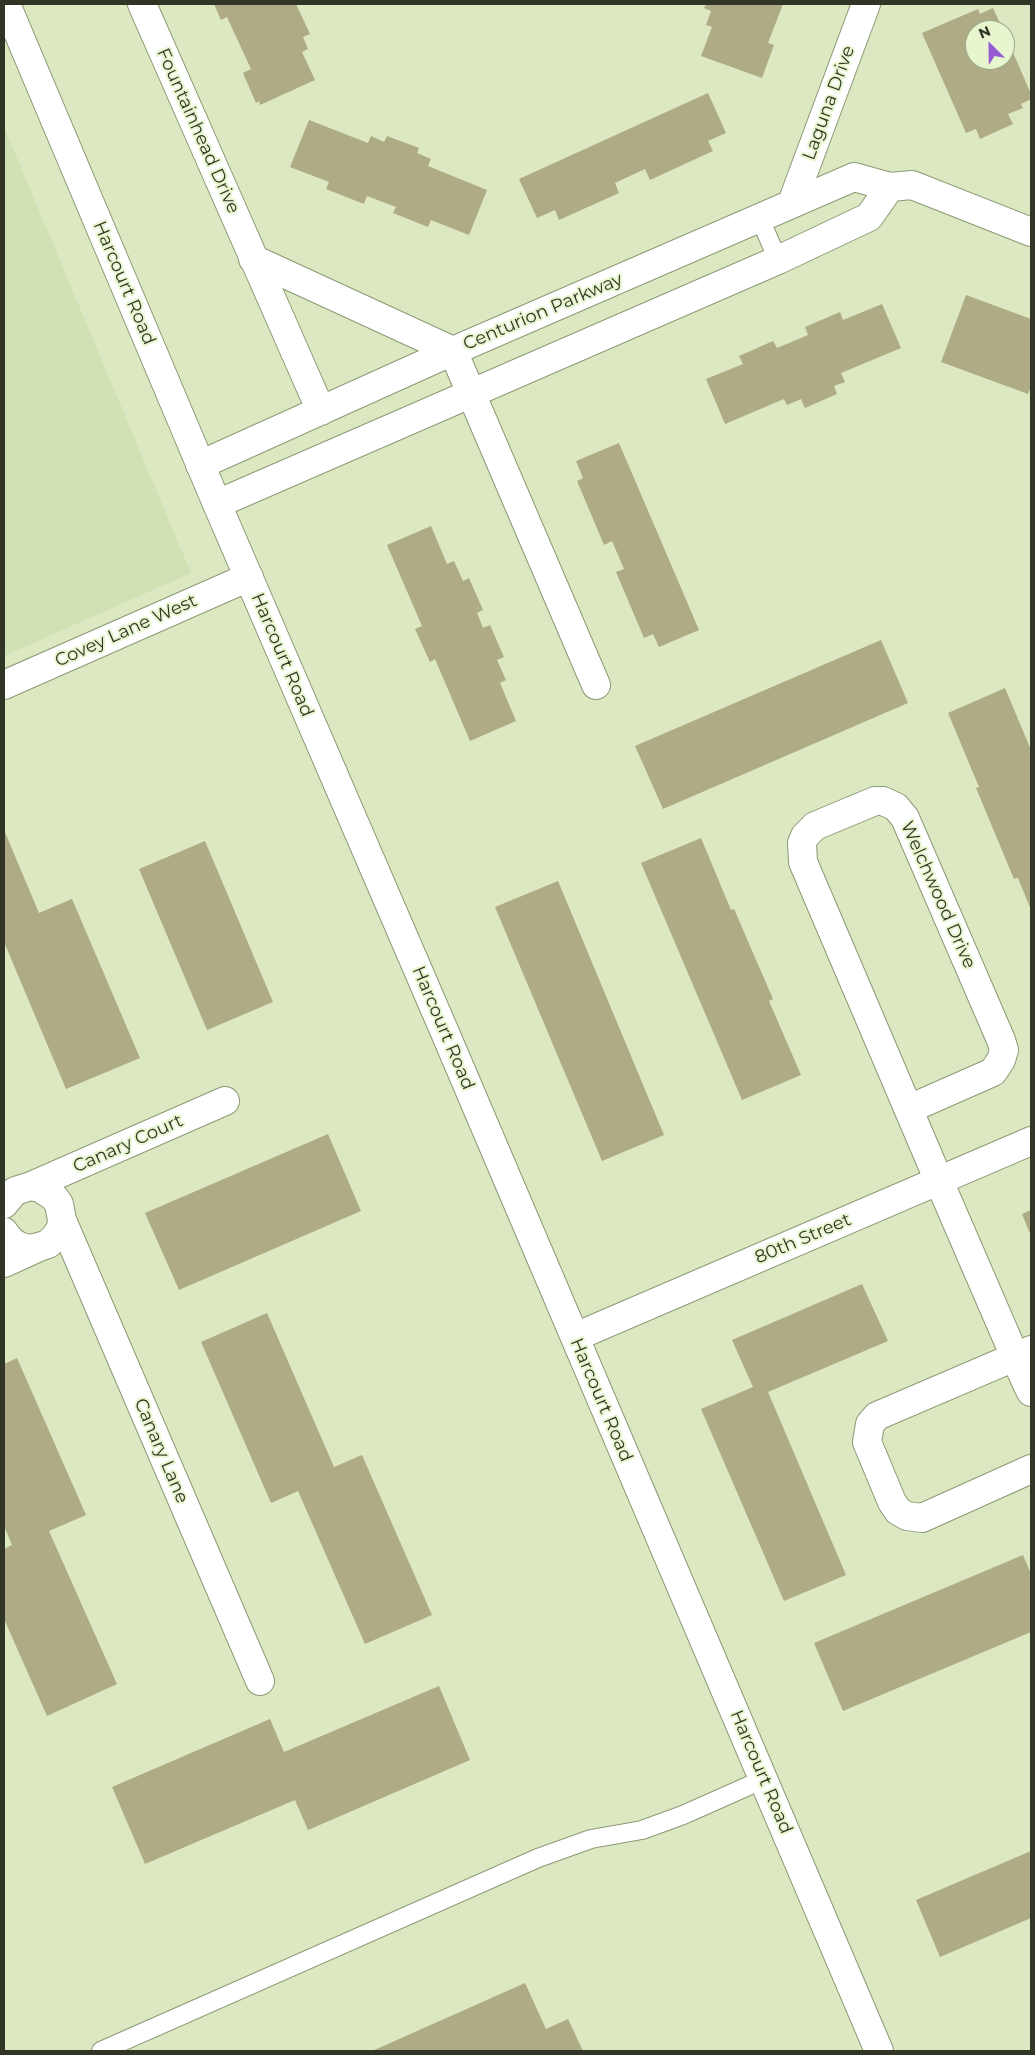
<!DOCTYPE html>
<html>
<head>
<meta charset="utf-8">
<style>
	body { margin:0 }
	#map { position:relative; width:1035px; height:2055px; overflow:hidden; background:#dbe8c2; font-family:Montserrat,sans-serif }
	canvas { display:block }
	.frame { position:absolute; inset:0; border:5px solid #303526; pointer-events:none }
	.north { position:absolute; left:965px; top:20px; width:50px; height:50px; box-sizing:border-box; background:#e8f6cf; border:1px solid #9ea98b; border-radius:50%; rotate:337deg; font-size:14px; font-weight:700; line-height:20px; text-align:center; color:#303526 }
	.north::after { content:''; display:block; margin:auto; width:18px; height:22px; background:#955cd3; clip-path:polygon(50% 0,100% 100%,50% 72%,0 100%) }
</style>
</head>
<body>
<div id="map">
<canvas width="1035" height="2055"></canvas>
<div class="frame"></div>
<div class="north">N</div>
</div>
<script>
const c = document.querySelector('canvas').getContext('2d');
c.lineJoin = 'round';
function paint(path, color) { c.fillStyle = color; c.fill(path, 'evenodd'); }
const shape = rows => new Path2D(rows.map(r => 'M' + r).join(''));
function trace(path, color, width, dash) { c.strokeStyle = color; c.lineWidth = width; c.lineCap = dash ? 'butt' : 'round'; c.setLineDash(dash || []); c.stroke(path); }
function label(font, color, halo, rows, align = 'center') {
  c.font = font + ' Montserrat,sans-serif'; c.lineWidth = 4; c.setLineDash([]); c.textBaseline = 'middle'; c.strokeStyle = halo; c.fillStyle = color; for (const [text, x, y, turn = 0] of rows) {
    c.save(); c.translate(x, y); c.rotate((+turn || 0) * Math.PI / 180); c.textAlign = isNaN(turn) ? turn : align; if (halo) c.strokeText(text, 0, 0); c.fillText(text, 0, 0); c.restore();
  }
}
const built = shape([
	[4,127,191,573,4,656]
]);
const building = shape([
	[214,4,296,4,310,34,303,37,308,49,302,52,315,80,260,105,259,101,256,103,243,73,251,69,227,17,221,20],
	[706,4,783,4,768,43,774,45,762,78,701,56,712,27,706,25,711,11,704,8],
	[993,8,1003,30,975,30,975,60,1005,60,1005,34,1031,94,1031,99,1021,104,1023,108,1008,114,1013,124,980,139,976,129,966,133,922,33,978,9,980,14],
	[708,93,726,133,708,141,713,151,650,180,645,169,615,183,619,193,559,220,555,210,537,218,519,179],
	[309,120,368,143,371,136,384,142,387,136,419,148,417,153,431,159,428,166,487,190,469,235,431,220,428,227,393,213,396,207,367,196,364,204,326,189,329,182,290,167],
	[966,295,1031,319,1031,387,1028,394,941,362],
	[882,304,901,348,841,373,845,382,834,386,837,394,805,408,801,399,787,405,784,399,725,424,706,379,743,364,739,356,773,341,777,348,808,335,805,327,840,312,843,320],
	[619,443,699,630,659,647,653,634,644,638,616,572,624,569,612,541,604,545,577,481,583,478,576,461],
	[431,526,447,564,454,561,463,581,469,578,483,610,477,613,483,628,490,625,504,657,497,660,506,680,500,683,516,721,470,741,435,659,430,662,415,629,422,626,387,545],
	[881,640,908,703,663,809,635,746],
	[1005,688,1031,750,1031,910,1018,878,1014,879,976,788,979,787,948,713],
	[4,830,39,913,72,899,140,1058,66,1089,4,942],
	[701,838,731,910,734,909,773,999,769,1001,801,1075,742,1100,641,863],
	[205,841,273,1002,207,1030,139,869],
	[558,881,664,1135,602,1161,495,907],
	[328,1134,361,1211,179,1290,145,1213],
	[1031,1210,1031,1236,1022,1214],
	[862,1284,888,1341,768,1392,846,1575,784,1601,701,1409,753,1387,732,1340],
	[267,1313,334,1467,362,1455,432,1615,365,1644,298,1491,271,1503,201,1342],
	[17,1358,86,1515,49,1531,117,1684,47,1716,4,1619,4,1549,12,1545,4,1526,4,1364],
	[1023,1555,1031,1574,1031,1632,843,1711,814,1643],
	[439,1686,470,1760,308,1830,295,1800,145,1864,112,1787,270,1719,284,1752],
	[1031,1851,1031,1918,940,1957,916,1900],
	[525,1983,546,2029,568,2019,583,2051,372,2051]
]);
const lane = shape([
	[760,219,778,260],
	[101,2051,538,1858,591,1839,642,1830,683,1815,764,1779]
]);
const street = shape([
	[142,4,321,411],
	[792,203,866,4],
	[253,259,453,351,596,685],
	[200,465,453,351,854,177,890,187,912,185,1031,232],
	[217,504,778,260,869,217,890,187],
	[4,685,249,577],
	[909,1109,993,1072,1001,1060,1004,1050,1001,1040,905,818,896,807,883,801,875,801,815,826,805,836,802,843,803,862,939,1181,1025,1380,1031,1392],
	[31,1186,225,1101],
	[4,1204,15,1191,31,1186,40,1188,54,1197,59,1204,62,1220,61,1228,55,1237,48,1244,39,1247,29,1249,19,1246,11,1241,4,1232],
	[62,1220,260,1681],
	[4,1263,39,1247],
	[575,1337,1031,1141],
	[1031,1350,877,1416,870,1424,867,1442,892,1502,898,1511,907,1516,922,1518,1031,1469]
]);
const secondary = shape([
	[6,4,217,504,446,1035,879,2051]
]);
const streetNames = [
	["Laguna Drive",829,103,-70],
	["Fountainhead Drive",198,131,66],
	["Harcourt Road",124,283,67],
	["Centurion Parkway",543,312,-23],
	["Covey Lane West",126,631,-24],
	["Harcourt Road",282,655,67],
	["Welchwood Drive",938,895,66],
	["Harcourt Road",443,1028,67],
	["Canary Court",128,1144,-24],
	["80th Street",803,1239,-23],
	["Harcourt Road",601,1400,67],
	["Canary Lane",161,1451,67],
	["Harcourt Road",761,1772,67]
];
paint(built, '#d1e1b3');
paint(building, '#afab84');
trace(lane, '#8d9975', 20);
trace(street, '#8d9975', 30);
trace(secondary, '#8d9975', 30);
trace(lane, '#fff', 18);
trace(street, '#fff', 28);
trace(secondary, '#fff', 28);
label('18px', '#303526', '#e8f6cf', streetNames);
</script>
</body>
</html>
